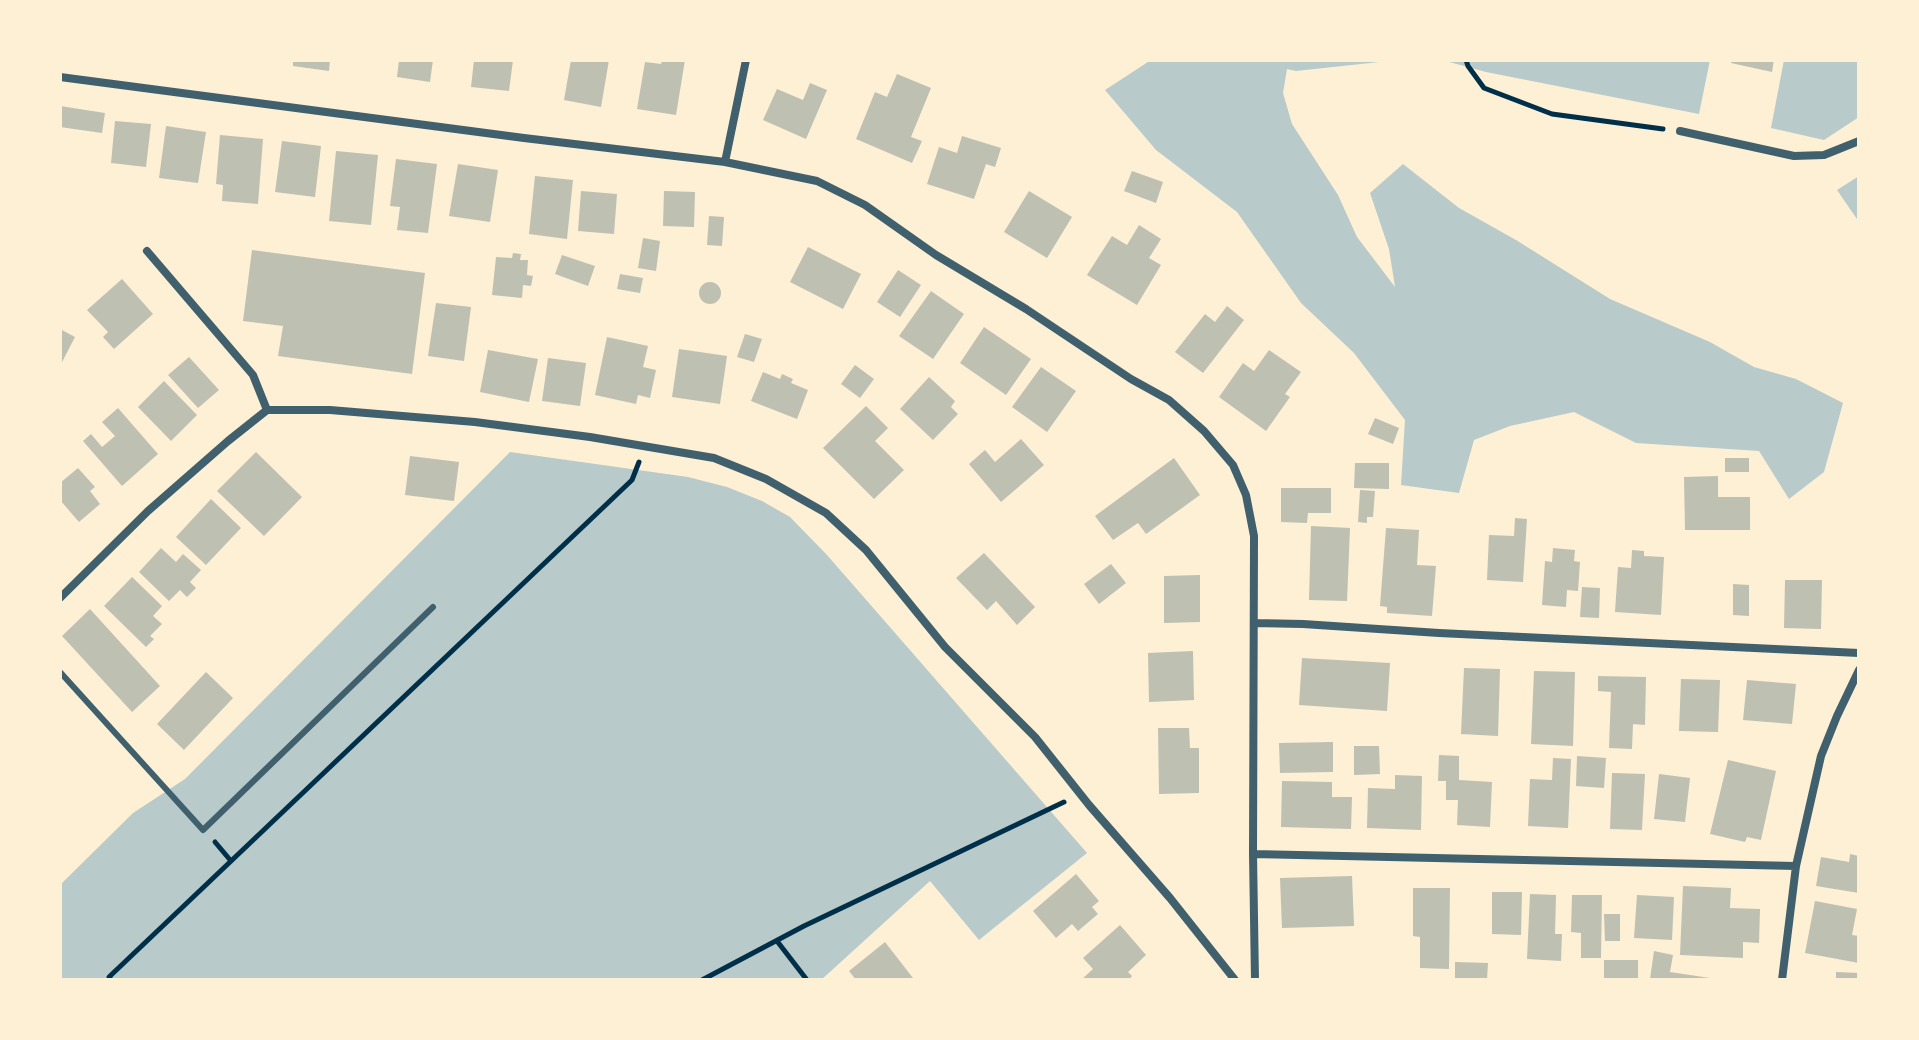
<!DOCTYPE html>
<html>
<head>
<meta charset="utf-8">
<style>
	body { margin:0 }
	#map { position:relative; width:1919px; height:1040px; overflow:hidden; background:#fdf0d5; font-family:Lato,sans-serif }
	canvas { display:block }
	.frame { position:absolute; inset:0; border:62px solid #fdf0d5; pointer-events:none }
</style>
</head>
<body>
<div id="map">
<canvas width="1919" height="1040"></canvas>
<div class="frame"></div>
</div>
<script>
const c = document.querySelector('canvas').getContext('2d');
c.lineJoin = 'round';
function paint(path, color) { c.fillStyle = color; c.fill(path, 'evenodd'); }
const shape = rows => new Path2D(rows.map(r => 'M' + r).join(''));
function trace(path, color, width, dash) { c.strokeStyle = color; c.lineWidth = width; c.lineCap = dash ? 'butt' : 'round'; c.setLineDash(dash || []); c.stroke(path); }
const green = shape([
	[1151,60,1398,60,1296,71,1287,69,1283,93,1292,124,1338,195,1357,237,1395,287,1389,249,1370,193,1403,164,1459,208,1516,240,1610,299,1710,342,1754,367,1796,379,1843,403,1824,472,1789,499,1759,451,1636,443,1574,412,1510,426,1474,440,1459,493,1401,485,1405,420,1354,353,1301,303,1237,212,1156,150,1105,90],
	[1442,60,1710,60,1699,114,1486,72],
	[1784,60,1859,60,1859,117,1824,140,1771,128],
	[1859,176,1859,222,1837,190],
	[510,452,688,477,727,487,762,501,790,517,827,555,1087,853,979,940,930,881,821,980,60,980,60,885,133,813,185,779]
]);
const building = shape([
	[293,60,330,60,329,71,293,66],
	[399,60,433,60,430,82,397,77],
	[474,60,513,60,509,91,471,87],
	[571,60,609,60,601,107,564,100],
	[662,60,685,60,676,115,637,109,645,62,661,64],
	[1732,60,1774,60,1772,72,1731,63],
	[897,74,931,88,911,137,922,141,912,163,856,139,875,92,887,97],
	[810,83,827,90,806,139,763,120,777,89,803,100],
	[60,106,105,113,102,133,60,127],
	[115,121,151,124,146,167,111,163],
	[166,126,206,132,198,183,159,178],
	[220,135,263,139,258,204,222,201,223,185,216,184],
	[962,136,1001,148,995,167,986,164,974,199,927,184,939,147,957,153],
	[282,141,321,146,315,197,275,192],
	[336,151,378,155,371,225,329,221],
	[396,159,437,164,428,233,397,230,400,207,390,206],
	[458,164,498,170,490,222,449,216],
	[1132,171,1163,182,1156,203,1124,191],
	[535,176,573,180,567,239,529,234],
	[581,191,617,194,614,234,578,231],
	[664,191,695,192,694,227,663,226],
	[1029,191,1072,217,1047,258,1004,232],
	[709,216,724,217,722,246,707,245],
	[1139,225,1161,239,1149,258,1161,265,1137,305,1087,275,1112,236,1127,245],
	[643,238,660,241,656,271,638,268],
	[808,247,861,274,843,309,790,282],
	[252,250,425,273,412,374,278,356,283,326,243,321],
	[513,253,521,254,520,260,528,260,527,275,533,276,531,286,523,285,522,298,492,295,496,257,512,258],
	[562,255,595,266,588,286,555,274],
	[898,270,921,285,900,317,877,302],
	[620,274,643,278,640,293,617,289],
	[122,279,153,314,114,349,103,337,108,332,87,310],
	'699 293a11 11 0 1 1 22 0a11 11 0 1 1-22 0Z',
	[931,291,964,314,933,359,899,336],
	[436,303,471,307,464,361,428,356],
	[1227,306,1244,320,1203,373,1175,352,1205,314,1215,322],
	[984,327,1031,359,1006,395,960,363],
	[60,329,75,337,60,366],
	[745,334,762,339,754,362,737,357],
	[607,337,648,346,643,367,656,370,650,398,638,395,636,404,595,395],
	[679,349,727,356,720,404,672,397],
	[488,350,538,359,529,402,480,392],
	[1269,350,1301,372,1285,394,1290,397,1266,431,1219,397,1243,363,1254,371],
	[189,357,219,390,198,408,168,375],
	[548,358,586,363,580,406,542,401],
	[855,365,874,379,860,398,841,384],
	[1041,367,1076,391,1047,432,1012,407],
	[763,372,780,379,782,374,793,379,791,383,808,390,797,419,751,401],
	[929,377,955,401,951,407,958,414,933,440,900,409],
	[164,381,197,415,171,441,138,407],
	[866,406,888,428,875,441,904,470,874,499,823,448],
	[118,408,158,454,122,486,83,441,91,434,102,447,115,436,102,422],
	[1375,418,1399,428,1393,444,1368,434],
	[1021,439,1044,465,1001,502,969,464,985,450,995,462],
	[256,452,302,497,264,536,217,491],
	[410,456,459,462,454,501,405,495],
	[1174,458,1200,495,1146,534,1138,523,1113,540,1095,516],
	[1725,458,1749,458,1749,472,1725,472],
	[1355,463,1389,463,1389,489,1354,488],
	[78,468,95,487,90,491,100,504,79,522,60,500,60,483],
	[1718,476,1718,497,1750,497,1750,530,1685,530,1684,477],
	[1281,488,1331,488,1331,513,1308,513,1307,523,1281,522],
	[1360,490,1375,491,1373,517,1367,517,1367,523,1358,522],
	[211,499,241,528,206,565,176,537],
	[1515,518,1527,519,1523,582,1487,580,1489,535,1514,536],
	[1311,526,1350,528,1347,601,1309,600],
	[1386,528,1419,530,1417,565,1436,566,1432,616,1387,613,1387,607,1380,606],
	[161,548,176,562,183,554,201,570,190,582,196,588,187,597,180,590,169,601,139,572],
	[1553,548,1575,550,1574,561,1580,562,1578,591,1567,590,1566,607,1542,605,1545,561,1552,562],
	[1632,550,1644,551,1644,556,1664,557,1661,615,1615,612,1618,567,1631,568],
	[984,553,1035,607,1017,625,996,601,987,610,956,578],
	[1111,564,1126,583,1099,604,1084,584],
	[1200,575,1200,622,1164,623,1164,576],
	[132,577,162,606,153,616,162,624,150,636,154,639,146,647,104,606],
	[1785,580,1822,580,1821,629,1784,628],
	[1733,584,1749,585,1749,616,1733,615],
	[1582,587,1600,588,1599,618,1580,617],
	[90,609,160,686,132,712,62,636],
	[1193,651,1194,700,1149,702,1148,653],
	[1302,658,1390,663,1387,711,1299,705],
	[1464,668,1500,669,1498,736,1461,734],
	[1534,671,1575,672,1573,746,1531,744],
	[206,672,233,698,184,750,157,724],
	[1598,676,1646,677,1645,725,1633,724,1632,749,1609,748,1611,692,1598,691],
	[1681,679,1720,680,1718,732,1679,731],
	[1747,680,1796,684,1792,724,1743,720],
	[1158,728,1189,728,1190,748,1199,748,1199,793,1159,794],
	[1333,742,1333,772,1280,773,1279,743],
	[1354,746,1379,746,1380,774,1354,775],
	[1439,755,1459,756,1459,780,1492,782,1490,827,1457,825,1458,800,1446,800,1446,781,1438,781],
	[1577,756,1606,758,1604,788,1576,786],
	[1553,758,1571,759,1568,828,1528,826,1530,779,1552,780],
	[1728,760,1776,771,1761,840,1747,837,1745,842,1710,834],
	[1612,773,1645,774,1642,830,1610,829],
	[1659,774,1690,778,1685,822,1654,819],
	[1395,775,1422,776,1421,830,1367,828,1368,788,1395,789],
	[1282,781,1332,782,1332,797,1352,797,1351,829,1281,827],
	[1850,854,1859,856,1859,893,1816,886,1821,857,1849,862],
	[1076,874,1099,901,1092,907,1098,914,1078,931,1072,924,1056,938,1033,911],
	[1352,876,1354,926,1282,928,1280,878],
	[1683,886,1731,888,1730,908,1760,909,1759,943,1743,942,1743,958,1680,955],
	[1413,888,1450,888,1449,969,1420,968,1420,937,1413,936],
	[1492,892,1522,892,1521,935,1492,934],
	[1530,894,1556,895,1555,934,1562,934,1561,961,1527,959],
	[1572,895,1602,895,1601,958,1581,958,1581,933,1571,932],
	[1637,895,1674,897,1672,940,1634,938],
	[1815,901,1857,909,1852,935,1859,936,1859,963,1805,953],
	[1604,914,1620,914,1620,941,1605,941],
	[1120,925,1146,955,1128,972,1132,976,1129,980,1081,980,1093,969,1083,958],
	[885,942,913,978,910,980,856,980,849,971],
	[1654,951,1673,955,1670,972,1710,978,1709,980,1650,979],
	[1604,960,1638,960,1638,980,1604,980],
	[1455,962,1488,963,1487,980,1455,980],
	[1836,972,1859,973,1859,980,1836,980]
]);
const path = shape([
	[1466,60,1468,66,1484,88,1552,114,1663,129],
	[215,842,231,861],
	[777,941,807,980],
	[111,980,109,977,632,480,639,462],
	[702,980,804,926,1064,802]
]);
const service = shape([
	[60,672,203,830,433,607]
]);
const minor = shape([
	[60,77,524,138,725,162,817,181,865,205,936,255,1026,309,1131,379,1169,400,1204,431,1233,465,1246,495,1254,536,1253,854,1255,980],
	[1680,131,1794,156,1824,155,1859,141],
	[725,162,746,60],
	[147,251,253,375,267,410],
	[60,598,148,511,228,441,267,410,330,410,475,422,590,437,714,458,766,479,826,513,866,550,945,647,1035,737,1089,805,1170,898,1235,980],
	[1254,623,1303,624,1439,633,1859,653],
	[1253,854,1796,866],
	[1782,980,1796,866,1821,756,1837,716,1859,670]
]);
paint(green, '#b9caca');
paint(building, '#bec0b2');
trace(path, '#003049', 5);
trace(service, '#3f606c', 6);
trace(minor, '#3f606c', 8);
</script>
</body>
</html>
